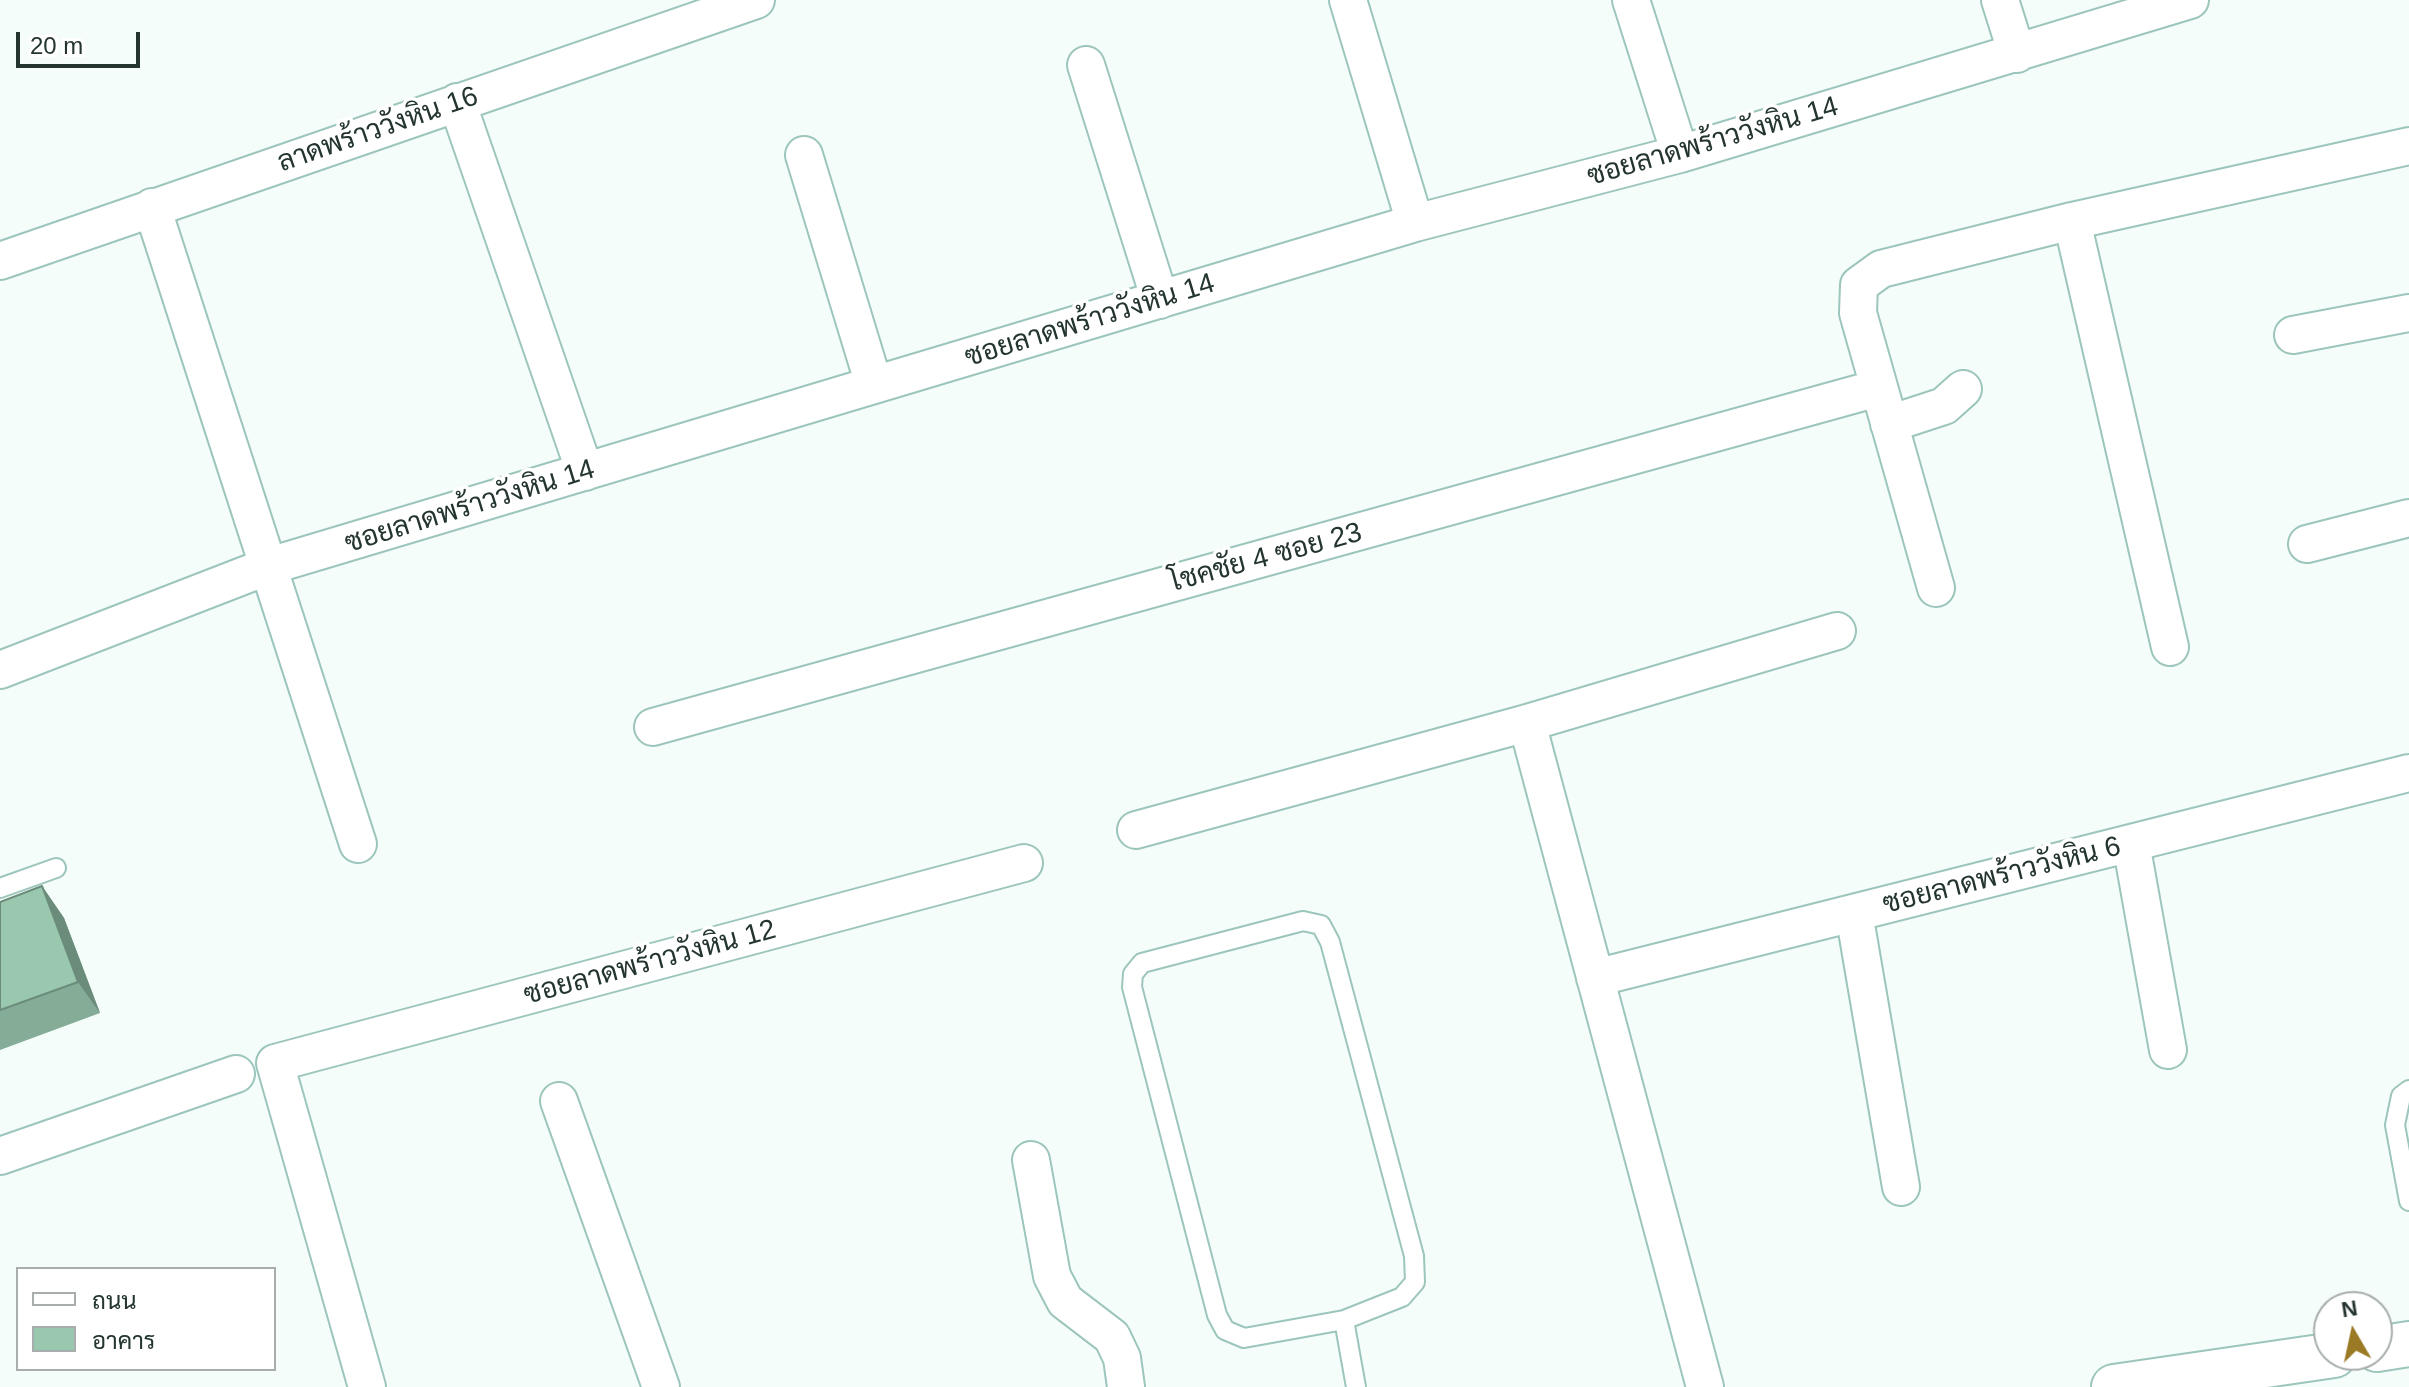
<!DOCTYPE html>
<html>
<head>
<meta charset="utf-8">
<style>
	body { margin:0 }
	#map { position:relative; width:2409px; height:1387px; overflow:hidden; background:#f5fdfb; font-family:Helvetica,Sarabun,sans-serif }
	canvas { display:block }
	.legend { position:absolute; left:16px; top:1267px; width:260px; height:104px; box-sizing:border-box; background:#fff; border:2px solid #a7aead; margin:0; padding:10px 14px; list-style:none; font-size:24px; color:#243531 }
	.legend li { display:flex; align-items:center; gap:16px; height:40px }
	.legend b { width:40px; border:2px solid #a7aead }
	.north { position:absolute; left:2313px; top:1291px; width:80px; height:80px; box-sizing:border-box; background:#fff; border:2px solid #a7aead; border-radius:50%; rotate:351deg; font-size:22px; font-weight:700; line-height:32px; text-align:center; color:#243531 }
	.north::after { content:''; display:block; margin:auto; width:28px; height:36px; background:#9a7a24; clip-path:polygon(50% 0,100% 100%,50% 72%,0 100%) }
	.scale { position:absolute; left:16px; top:32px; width:124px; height:36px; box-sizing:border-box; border:4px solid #243531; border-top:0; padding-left:10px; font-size:24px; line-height:28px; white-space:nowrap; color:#243531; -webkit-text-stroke:6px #fff; paint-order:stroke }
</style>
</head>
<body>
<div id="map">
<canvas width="2409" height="1387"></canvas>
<ul class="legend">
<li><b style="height:10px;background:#fff"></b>ถนน</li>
<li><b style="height:22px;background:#99c8af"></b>อาคาร</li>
</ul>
<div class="north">N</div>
<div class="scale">20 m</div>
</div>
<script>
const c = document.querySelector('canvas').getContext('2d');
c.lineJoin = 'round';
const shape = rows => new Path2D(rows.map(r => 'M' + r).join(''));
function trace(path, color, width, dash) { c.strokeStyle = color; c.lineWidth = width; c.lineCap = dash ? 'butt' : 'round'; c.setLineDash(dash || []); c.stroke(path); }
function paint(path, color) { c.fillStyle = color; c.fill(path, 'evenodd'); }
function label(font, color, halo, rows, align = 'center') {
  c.font = font + ' Helvetica,Sarabun,sans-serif'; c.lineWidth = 7; c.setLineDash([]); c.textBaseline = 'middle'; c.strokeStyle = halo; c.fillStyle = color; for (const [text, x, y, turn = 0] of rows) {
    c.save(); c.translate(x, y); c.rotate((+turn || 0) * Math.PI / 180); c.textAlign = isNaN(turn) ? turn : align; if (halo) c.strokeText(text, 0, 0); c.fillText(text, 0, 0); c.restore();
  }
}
const service = shape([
	[0,888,56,868],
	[2409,1090,2401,1096,2395,1125,2409,1201],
	[1344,1320,1244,1338,1225,1330,1217,1315,1132,987,1133,974,1142,963,1303,921,1321,925,1330,942,1414,1256,1415,1282,1402,1297,1344,1320,1356,1387]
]);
const minor = shape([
	[1348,0,1415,223],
	[1631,0,1680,154],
	[2000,0,2017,54],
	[1086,65,1160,300],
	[457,102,585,472],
	[804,155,874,385],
	[152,207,358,844],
	[2072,221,2170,647],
	[0,261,756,0],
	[2293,335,2409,313],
	[1889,424,1944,406,1963,389],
	[2307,544,2409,518],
	[1936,588,1858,313,1859,285,1881,269,2072,221,2409,146],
	[0,670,266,567,1415,223,1680,154,2190,0],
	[1527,723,1705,1387],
	[653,727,1878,388],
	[1136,830,1527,723,1837,631],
	[2131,843,2168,1050],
	[1854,913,1901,1187],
	[1595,978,2409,773],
	[559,1101,661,1387],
	[0,1156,236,1074],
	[1031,1160,1052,1276,1065,1301,1112,1337,1122,1358,1126,1387],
	[367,1387,275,1063,1024,863]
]);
const secondary = shape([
	[2377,1349,2409,1344],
	[2114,1387,2334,1355]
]);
const wall = shape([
	[42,886,64,918,100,1013,0,1050,0,902]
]);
const shadedWall = shape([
	[42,886,64,918,100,1013,78,982]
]);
const building = shape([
	[42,886,78,982,0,1010,0,902,42,886]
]);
const streetNames = [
	["ลาดพร้าววังหิน 16",378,130,-19],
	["ซอยลาดพร้าววังหิน 14",1713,142,-16],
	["ซอยลาดพร้าววังหิน 14",1090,321,-17],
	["ซอยลาดพร้าววังหิน 14",470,507,-17],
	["โชคชัย 4 ซอย 23",1266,558,-15],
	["ซอยลาดพร้าววังหิน 6",2002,876,-14],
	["ซอยลาดพร้าววังหิน 12",650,963,-15]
];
trace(service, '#9cc5bc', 22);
trace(minor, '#9cc5bc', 40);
trace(secondary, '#9cc5bc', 48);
trace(service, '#fff', 18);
trace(minor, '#fff', 36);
trace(secondary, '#fff', 44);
paint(wall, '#84ac96');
paint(shadedWall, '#6b8c7a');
paint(building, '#99c8af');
trace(building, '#6b8c7a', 2);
label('28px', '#243531', '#fff', streetNames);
</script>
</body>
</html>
